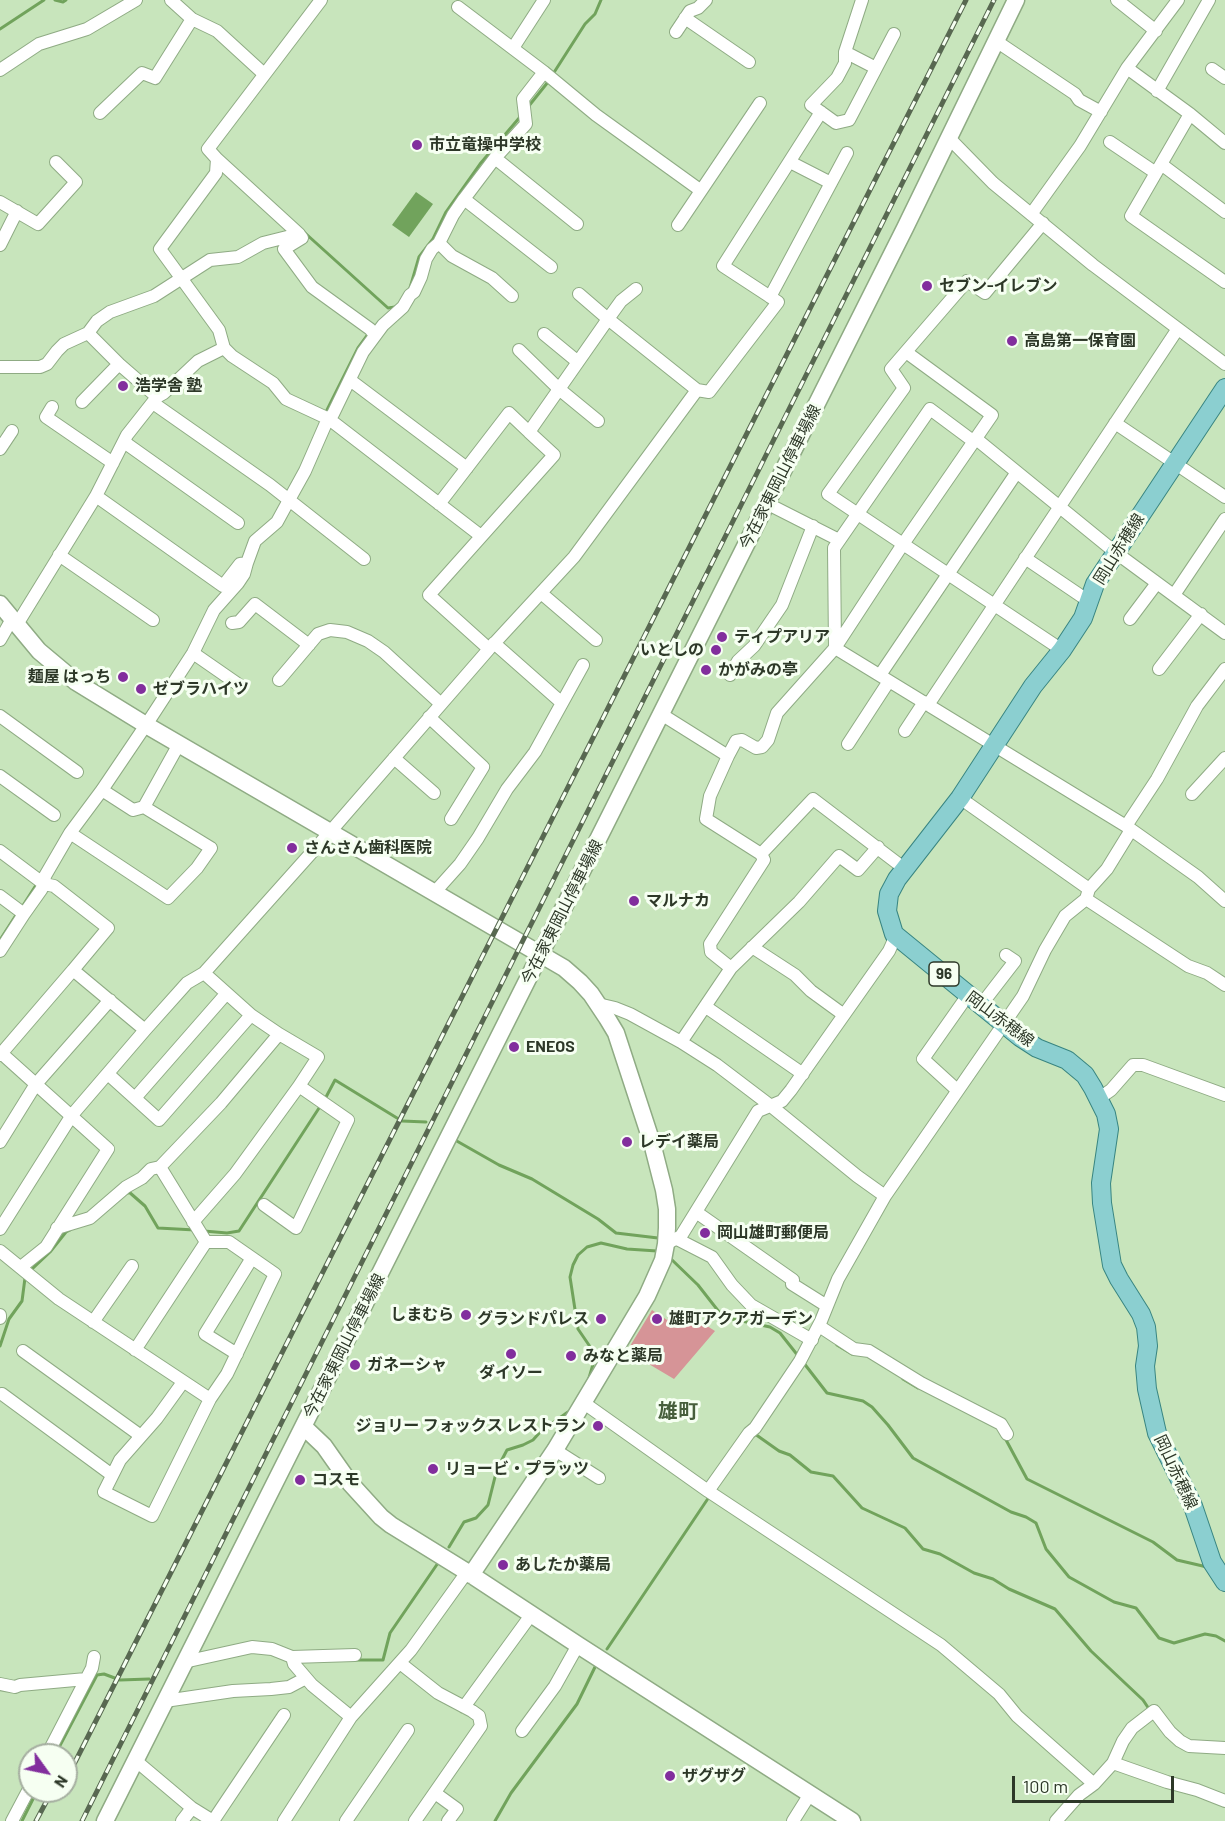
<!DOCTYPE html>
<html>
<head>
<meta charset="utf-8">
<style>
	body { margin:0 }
	#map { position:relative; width:1225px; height:1821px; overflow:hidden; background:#c8e5bc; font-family:Barlow,sans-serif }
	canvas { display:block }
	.north { position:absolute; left:18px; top:1743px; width:60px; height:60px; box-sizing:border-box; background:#f6fff2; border:2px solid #a6afa1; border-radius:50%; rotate:123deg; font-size:16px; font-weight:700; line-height:24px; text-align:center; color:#2d3828 }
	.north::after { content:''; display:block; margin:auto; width:21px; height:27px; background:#822e9d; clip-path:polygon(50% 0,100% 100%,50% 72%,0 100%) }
	.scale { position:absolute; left:1012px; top:1776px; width:162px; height:27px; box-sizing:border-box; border:3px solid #2d3828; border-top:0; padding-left:8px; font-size:18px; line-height:21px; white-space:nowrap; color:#2d3828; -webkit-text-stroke:4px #f6fff2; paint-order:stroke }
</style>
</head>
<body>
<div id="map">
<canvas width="1225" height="1821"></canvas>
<div class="north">N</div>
<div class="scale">100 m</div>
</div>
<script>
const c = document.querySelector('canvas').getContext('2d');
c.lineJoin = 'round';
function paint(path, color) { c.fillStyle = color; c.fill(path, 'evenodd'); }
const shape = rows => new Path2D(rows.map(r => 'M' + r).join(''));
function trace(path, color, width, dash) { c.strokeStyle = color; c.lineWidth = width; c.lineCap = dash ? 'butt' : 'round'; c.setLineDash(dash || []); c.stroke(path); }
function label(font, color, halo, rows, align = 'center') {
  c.font = font + ' Barlow,"Noto Sans JP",sans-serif'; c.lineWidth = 6; c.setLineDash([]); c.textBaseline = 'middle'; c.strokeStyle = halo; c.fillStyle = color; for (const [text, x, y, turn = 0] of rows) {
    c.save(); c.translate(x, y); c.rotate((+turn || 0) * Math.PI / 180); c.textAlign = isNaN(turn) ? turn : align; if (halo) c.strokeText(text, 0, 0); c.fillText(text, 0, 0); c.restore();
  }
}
const green = shape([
	[677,1307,715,1331,674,1379,627,1351,652,1310,667,1320]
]);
const water = shape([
	[416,192,433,204,409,237,392,225]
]);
const stream = shape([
	[55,0,63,2,66,0],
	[0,29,44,0],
	[553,74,585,24,595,14,601,0],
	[528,107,548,82],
	[305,233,388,308,395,307],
	[410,288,419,257,433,239,446,212,480,164,520,117],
	[325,414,358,348,369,333],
	[22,907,38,882],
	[0,940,18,912],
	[325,1099,335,1080,397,1118],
	[402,1121,426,1122],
	[455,1140,499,1165,532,1179,598,1219,616,1233,658,1238],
	[128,1193,129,1192,145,1206,158,1228,195,1230],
	[204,1231,227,1233,239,1231,321,1105],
	[670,1258,698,1285,723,1317,770,1327,780,1333,799,1357],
	[31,1270,50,1252,66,1232,70,1230],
	[837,1345,852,1354],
	[0,1346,9,1319,22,1301,25,1278],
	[803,1362,827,1393,863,1401,872,1407,888,1425,913,1458,1011,1512,1026,1517,1036,1523,1046,1549,1069,1577,1114,1602,1136,1608,1159,1638,1174,1643,1205,1634,1216,1636,1225,1641],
	[589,1378,594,1361,593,1351,578,1329,570,1277,573,1265,578,1255,587,1247,601,1243,627,1249,657,1251],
	[903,1379,918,1388],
	[755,1434,779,1451,790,1455,811,1472,833,1476,862,1508,905,1528,923,1549,940,1554,974,1573,993,1579,1009,1589,1055,1609,1091,1651,1143,1700,1149,1709],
	[1005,1438,1027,1479,1153,1542,1177,1560,1207,1567],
	[449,1547,464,1522,476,1518,488,1505,497,1469,507,1450,523,1445,533,1440,541,1431,568,1412],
	[607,1649,709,1497],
	[356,1660,383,1660,390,1633,438,1563],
	[55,1755,97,1675,104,1674,120,1680,149,1679],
	[22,1821,37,1791],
	[495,1821,511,1793,577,1704,596,1665]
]);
const street = shape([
	[171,0,192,19,217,31,264,74],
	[321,0,208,149,217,159,216,173,160,249,219,330,224,348,232,356,273,383,286,399,329,419,481,536],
	[862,0,845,52,845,63,837,78,811,105,836,123,849,120,894,34],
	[1117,0,1156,31],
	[1178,0,1127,68,1190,114,1225,143],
	[685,18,749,62],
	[676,32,690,11,698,8,706,0],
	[996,41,1075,94,1079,100,1101,112],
	[513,48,544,0],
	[845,52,876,68],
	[1212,69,1225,78],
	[0,70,39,44,87,29,136,0],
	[544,72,596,115,700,190],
	[1157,91,1209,0],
	[100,113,142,73,155,78,192,19],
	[1190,114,1131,216,1225,282],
	[949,138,993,183,1093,265,1225,364],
	[1110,142,1156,173],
	[495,158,577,224],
	[217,159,299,234,302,238,284,249,312,287,370,329,375,335],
	[790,162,831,183],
	[1161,164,1225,212],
	[464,199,551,267],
	[0,202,38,224,76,182,56,162],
	[1032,213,1080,146,1127,68],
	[1043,223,985,293,967,281,891,369,904,388,828,494,1062,650],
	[678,225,760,103],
	[439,243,453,215,464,199,495,158,526,124,523,99,544,72,458,7],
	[0,245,17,211],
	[579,294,608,319,621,301,636,289],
	[770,297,847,153],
	[88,333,119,364,157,397,127,435,96,496],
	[544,334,578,362],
	[519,350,559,389,598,421],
	[906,352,992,415,903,544,835,648,1126,826,1198,877,1225,901],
	[0,367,40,367,47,364,57,351,64,344,88,333,97,321,110,312,154,296,210,260,238,257,263,243,299,234],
	[350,380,467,468],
	[157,397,164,393,198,361,224,348],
	[82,402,119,364],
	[153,403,270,485,364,559],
	[52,407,46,417,113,463],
	[1115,423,1225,497],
	[975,438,1115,552,1225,633],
	[124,442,238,523],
	[0,449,12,431],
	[766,503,839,540],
	[439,504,509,413,529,432],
	[59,555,153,620],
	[1025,558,1090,602],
	[247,563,255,541,277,522,289,500,305,471,326,423,333,414,363,352,383,325,403,307,410,295,414,292,421,277,426,259,432,249,439,243,452,256,492,278,512,296],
	[541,593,596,640],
	[1174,595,1225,519],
	[1130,619,1157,583],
	[232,623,239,622,255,604,309,645],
	[0,640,12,619],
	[494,643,562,703],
	[489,649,429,595,554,455,529,432,608,319,697,390,709,392,778,302,723,266,821,112],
	[193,653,242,687],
	[1159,669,1201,614],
	[730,675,738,661,754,646,782,605,813,526],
	[880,675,1017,472],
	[279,680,318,634,330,630,347,632,368,641,384,652,441,704],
	[928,705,1177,330],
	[661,714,728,756,736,741,742,740,756,748,762,747,768,740,777,713,835,648,834,548,930,409,973,441],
	[0,716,77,772],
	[429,717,483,767,451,819],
	[905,731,924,702],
	[848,744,889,681],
	[728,756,710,796,706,819,761,854,813,799,905,869],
	[394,758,434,793],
	[0,776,54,815],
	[102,790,133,810,144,807,179,744],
	[1192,794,1225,758],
	[960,798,1089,889],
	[1126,826,1157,779,1197,706,1225,669],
	[70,833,168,898,197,868,211,848,144,807],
	[0,851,44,884,45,876,70,833,102,790,152,716,193,653,214,610,238,583,244,574,247,563,240,564,223,586,96,496,16,626],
	[434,893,460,864,478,838,507,789,535,752,583,665],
	[0,896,24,914,0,951],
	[1086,899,1188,966,1207,973,1225,985],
	[24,914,41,890,44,884,54,886,108,928,73,970],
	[752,947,795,975,811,991,844,1015],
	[731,968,711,952,710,944,764,860,761,854],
	[598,1004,615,1008,630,1014,681,1042,717,1065,771,1106,857,1176,885,1196],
	[981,1005,1015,961,1006,955],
	[706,1007,803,1074],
	[681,1042,731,968,799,902,839,856,858,870,878,847],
	[0,1052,108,1149,46,1247,21,1267],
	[0,1055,73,970,145,1030],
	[108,1074,159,1120,251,1015],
	[957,1090,923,1059,968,995],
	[135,1098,226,994],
	[1098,1099,1111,1090,1133,1065,1143,1065,1225,1095],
	[0,1142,36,1084,110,1000],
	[264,1205,296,1228,348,1120,299,1086],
	[696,1212,793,1280,792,1284,827,1306],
	[193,1222,235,1174,299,1086,318,1057,279,1034],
	[57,1228,90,1218,126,1187,142,1178,151,1169,160,1167],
	[0,1229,72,1115,145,1030,187,983,204,973,330,832,489,649,574,557,697,390],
	[677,1239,712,1257,732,1285,751,1305,812,1340],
	[666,1244,681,1236,758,1111,782,1101,791,1090,889,951,893,942,894,934],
	[0,1251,59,1299,210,1399],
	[0,1315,0,1318],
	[93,1322,132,1266],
	[819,1326,854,1349,869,1351,921,1383,1001,1424,1007,1434],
	[135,1350,206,1242],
	[23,1351,141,1436],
	[237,1354,205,1334,252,1258],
	[183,1382,157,1418,120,1460,104,1492,152,1516,210,1399,227,1374,275,1274,229,1242,206,1242,160,1167,221,1103,279,1034,251,1015,204,973],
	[2,1394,112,1475],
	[584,1403,708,1491,941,1645,999,1694,1017,1716,1094,1784,1113,1763,1167,1782,1197,1790,1225,1801],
	[555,1450,599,1478],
	[708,1491,749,1433,755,1428,800,1361,821,1321,838,1279,885,1196,1023,996,1045,950,1065,916,1086,899,1089,889,1107,869,1131,830],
	[292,1657,294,1664,312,1685,351,1717],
	[184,1662,252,1647,272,1649,292,1657,355,1655],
	[400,1663,438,1693,472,1711,479,1716,481,1726,415,1821],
	[0,1684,15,1687,20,1685,86,1679],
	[165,1701,233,1691,271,1689,289,1687,306,1678],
	[464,1707,531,1615],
	[522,1731,555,1686,578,1645],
	[47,1755,92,1668,94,1657],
	[135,1760,192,1808,213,1821],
	[1113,1763,1123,1741,1132,1728,1154,1711,1170,1732,1180,1741,1189,1746,1225,1748],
	[435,1793,457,1809,448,1821],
	[12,1821,30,1787],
	[182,1821,192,1808],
	[213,1821,284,1715],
	[284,1821,351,1717,411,1650,467,1572],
	[346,1821,408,1730],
	[793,1821,810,1794],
	[1056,1821,1079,1795,1094,1784]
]);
const secondary = shape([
	[0,604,39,651,76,682,146,725,564,968,580,982,591,994,607,1018,616,1033,652,1143,664,1190,667,1209,667,1228,666,1244,663,1260,647,1296,555,1450,471,1575],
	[304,1427,324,1446,350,1483,381,1517,391,1525,467,1572,578,1645,852,1821],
	[105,1821,905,228,1016,0]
]);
const primary = shape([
	[1225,388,1095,584,1083,618,1062,650,1033,686,960,798,897,879,889,894,887,911,894,934,1020,1037,1037,1048,1067,1060,1085,1075,1093,1088,1106,1114,1109,1129,1101,1183,1102,1203,1112,1265,1119,1279,1141,1314,1146,1327,1148,1346,1145,1366,1147,1389,1157,1433,1193,1506,1212,1562,1225,1582]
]);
const rail = shape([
	[66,1780,966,0],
	[36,1821,52,1791],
	[82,1821,994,0]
]);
const markers = [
	[417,145,6,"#822e9d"],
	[927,286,6,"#822e9d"],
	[1012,341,6,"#822e9d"],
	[123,386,6,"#822e9d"],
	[722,637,6,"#822e9d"],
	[716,650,6,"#822e9d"],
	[706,670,6,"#822e9d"],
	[123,677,6,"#822e9d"],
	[141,689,6,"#822e9d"],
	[292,848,6,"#822e9d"],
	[634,901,6,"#822e9d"],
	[514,1047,6,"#822e9d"],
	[627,1142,6,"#822e9d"],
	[705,1233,6,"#822e9d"],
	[466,1315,6,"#822e9d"],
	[601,1319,6,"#822e9d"],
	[657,1319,6,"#822e9d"],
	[511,1354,6,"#822e9d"],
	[571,1356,6,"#822e9d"],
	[355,1365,6,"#822e9d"],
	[598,1426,6,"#822e9d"],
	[433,1469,6,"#822e9d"],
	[300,1480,6,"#822e9d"],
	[503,1565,6,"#822e9d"],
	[670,1776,6,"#822e9d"]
];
const shields = [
	[944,974,30]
];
const shieldNames = [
	["96",944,974]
];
const poiNames = [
	["市立竜操中学校",429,145],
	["セブン-イレブン",939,286],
	["高島第一保育園",1024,341],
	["浩学舎 塾",135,386],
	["ティプアリア",734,637],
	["いとしの",704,650,"right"],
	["かがみの亭",718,670],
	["麺屋 はっち",111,677,"right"],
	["ゼブラハイツ",153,689],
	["さんさん歯科医院",304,848],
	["マルナカ",646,901],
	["ENEOS",526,1047],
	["レデイ薬局",639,1142],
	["岡山雄町郵便局",717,1233],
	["しまむら",454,1315,"right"],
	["グランドパレス",589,1319,"right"],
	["雄町アクアガーデン",669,1319],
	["みなと薬局",583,1356],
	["ガネーシャ",367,1365],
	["ダイソー",511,1373,"center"],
	["ジョリー フォックス レストラン",586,1426,"right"],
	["リョービ・プラッツ",445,1469],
	["コスモ",312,1480],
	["あしたか薬局",515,1565],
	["ザグザグ",682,1776]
];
const streetNames = [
	["今在家東岡山停車場線",780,477,-63],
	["岡山赤穂線",1119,549,-58],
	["今在家東岡山停車場線",562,912,-63],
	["岡山赤穂線",1000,1019,37],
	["今在家東岡山停車場線",344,1346,-63],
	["岡山赤穂線",1176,1472,65]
];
const quarterNames = [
	["雄町",678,1411]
];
paint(green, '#d69497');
paint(water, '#71a35c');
trace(stream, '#71a35c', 3);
trace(street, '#8fab84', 14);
trace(secondary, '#8fab84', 19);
trace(primary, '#388581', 20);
trace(street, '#fff', 12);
trace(secondary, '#fff', 16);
trace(primary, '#8bcfd0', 18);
trace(rail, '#586851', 5);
trace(rail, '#f6fff2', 3, [9]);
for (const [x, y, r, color] of markers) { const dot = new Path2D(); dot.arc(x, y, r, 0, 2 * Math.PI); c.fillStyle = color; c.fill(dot); trace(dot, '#f6fff2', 2); }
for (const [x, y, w] of shields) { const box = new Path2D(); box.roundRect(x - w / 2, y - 12, w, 24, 4.5); c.fillStyle = '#f6fff2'; c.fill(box); trace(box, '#2d3828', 1.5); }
label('bold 15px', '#2d3828', null, shieldNames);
label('bold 16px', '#2d3828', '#f6fff2', poiNames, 'left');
label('16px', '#2d3828', '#f6fff2', streetNames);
label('bold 20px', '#475f3c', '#f6fff2', quarterNames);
</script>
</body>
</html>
